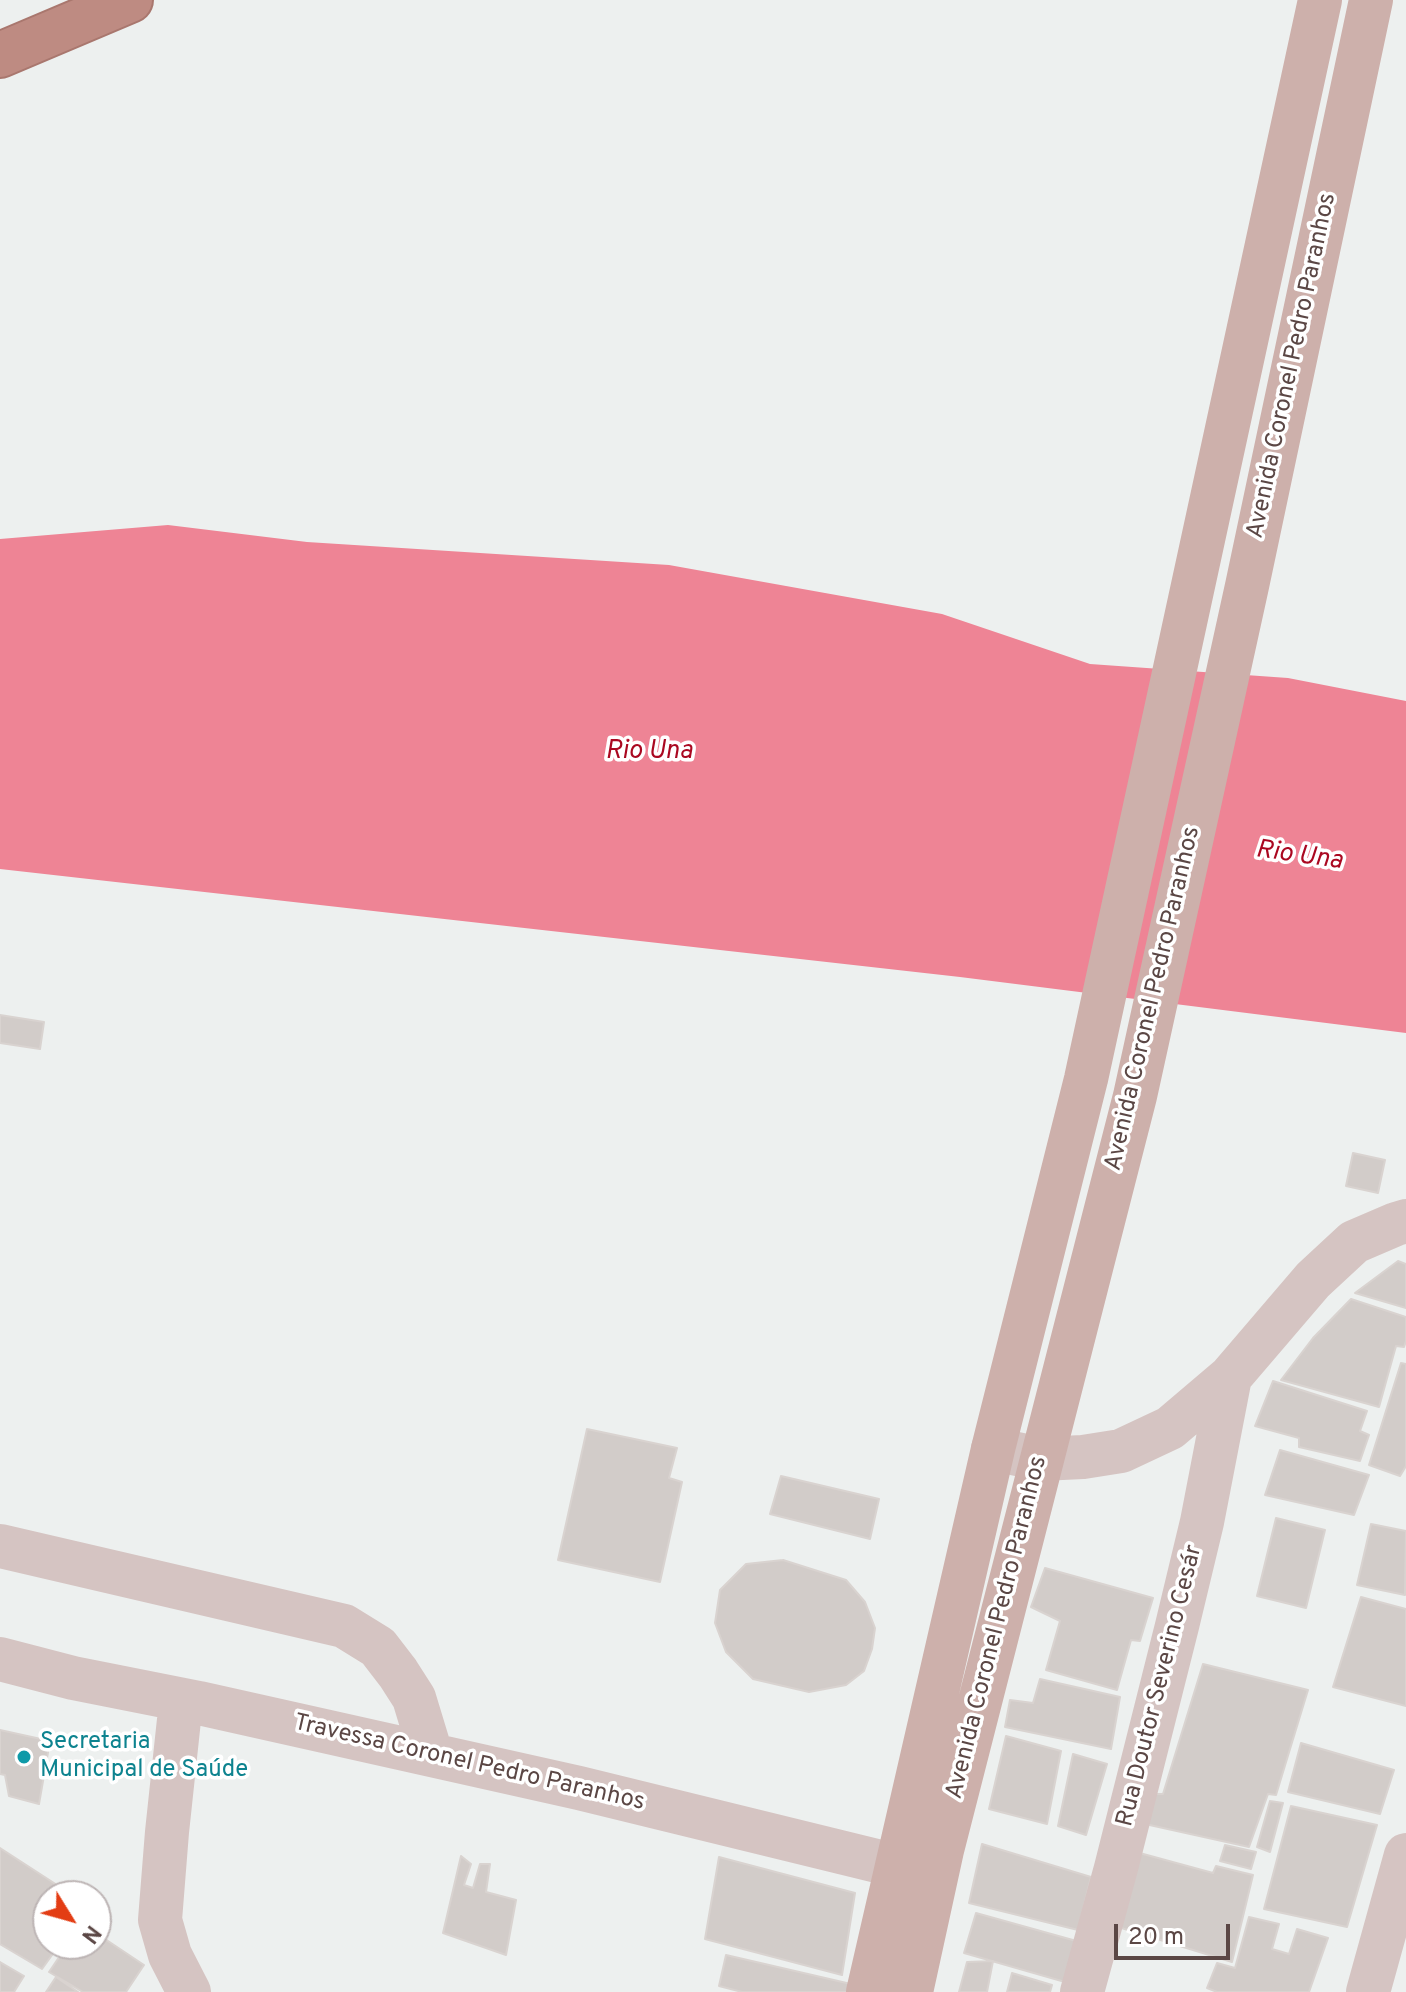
<!DOCTYPE html>
<html>
<head>
<meta charset="utf-8">
<style>
	body { margin:0 }
	#map { position:relative; width:1406px; height:1992px; overflow:hidden; background:#edf0ef; font-family:Overpass,sans-serif }
	canvas { display:block }
	.north { position:absolute; left:32px; top:1880px; width:80px; height:80px; box-sizing:border-box; background:#fff; border:2px solid #bdb5b5; border-radius:50%; rotate:127deg; font-size:22px; font-weight:700; line-height:32px; text-align:center; color:#5b4745 }
	.north::after { content:''; display:block; margin:auto; width:28px; height:36px; background:#e33d14; clip-path:polygon(50% 0,100% 100%,50% 72%,0 100%) }
	.scale { position:absolute; left:1114px; top:1924px; width:116px; height:36px; box-sizing:border-box; border:4px solid #5b4745; border-top:0; padding-left:10px; font-size:24px; line-height:28px; white-space:nowrap; color:#5b4745; -webkit-text-stroke:6px #fff; paint-order:stroke }
</style>
</head>
<body>
<div id="map">
<canvas width="1406" height="1992"></canvas>
<div class="north">N</div>
<div class="scale">20 m</div>
</div>
<script>
const c = document.querySelector('canvas').getContext('2d');
c.lineJoin = 'round';
function paint(path, color) { c.fillStyle = color; c.fill(path, 'evenodd'); }
const shape = rows => new Path2D(rows.map(r => 'M' + r).join(''));
function trace(path, color, width, dash) { c.strokeStyle = color; c.lineWidth = width; c.lineCap = dash ? 'butt' : 'round'; c.setLineDash(dash || []); c.stroke(path); }
function label(font, color, halo, rows, align = 'center') {
  c.font = font + ' Overpass,sans-serif'; c.lineWidth = 7; c.setLineDash([]); c.textBaseline = 'middle'; c.strokeStyle = halo; c.fillStyle = color; for (const [text, x, y, turn = 0] of rows) {
    c.save(); c.translate(x, y); c.rotate((+turn || 0) * Math.PI / 180); c.textAlign = isNaN(turn) ? turn : align; if (halo) c.strokeText(text, 0, 0); c.fillText(text, 0, 0); c.restore();
  }
}
const water = shape([
	[168,525,307,542,669,565,942,614,1090,664,1288,678,1406,701,1406,1033,960,977,0,869,0,539]
]);
const building = shape([
	[0,1015,44,1022,40,1049,0,1043,0,1015],
	[1353,1153,1385,1160,1378,1193,1346,1186,1353,1153],
	[1398,1261,1406,1264,1406,1308,1355,1293,1398,1261],
	[1351,1299,1406,1317,1406,1341,1404,1347,1396,1346,1379,1407,1281,1380,1313,1338,1351,1299],
	[1401,1363,1406,1364,1406,1466,1400,1476,1369,1465,1401,1363],
	[1273,1381,1367,1411,1360,1431,1369,1435,1360,1461,1299,1447,1299,1438,1255,1426,1273,1381],
	[587,1429,677,1448,669,1478,682,1482,660,1582,558,1560,587,1429],
	[1280,1450,1369,1475,1354,1515,1265,1495,1280,1450],
	[781,1476,879,1499,870,1539,770,1514,781,1476],
	[1276,1518,1325,1530,1306,1608,1257,1596,1276,1518],
	[1371,1524,1406,1531,1405,1595,1357,1585,1371,1524],
	[783,1560,846,1580,865,1602,875,1628,872,1649,864,1671,846,1685,809,1692,753,1679,726,1652,715,1623,720,1590,746,1564,783,1560],
	[1045,1568,1153,1598,1140,1641,1131,1640,1117,1690,1046,1670,1060,1621,1031,1607,1045,1568],
	[1361,1597,1406,1609,1406,1706,1333,1687,1361,1597],
	[1203,1664,1308,1690,1276,1795,1268,1794,1249,1847,1145,1824,1150,1794,1163,1794,1203,1664],
	[1040,1679,1120,1697,1111,1749,1005,1727,1010,1700,1033,1703,1040,1679],
	[0,1730,50,1741,39,1804,9,1796,5,1775,0,1774,0,1730],
	[1006,1736,1061,1751,1047,1824,989,1809,1006,1736],
	[1301,1743,1394,1770,1380,1814,1288,1792,1301,1743],
	[1073,1754,1107,1764,1086,1835,1058,1826,1073,1754],
	[1270,1801,1283,1803,1270,1852,1257,1847,1270,1801],
	[1291,1806,1377,1825,1347,1927,1264,1909,1291,1806],
	[982,1844,1091,1877,1078,1930,969,1903,982,1844],
	[1225,1845,1256,1852,1251,1869,1220,1861,1225,1845],
	[0,1848,74,1896,48,1896,48,1944,60,1944,42,1969,0,1944,0,1848],
	[1136,1852,1213,1873,1216,1866,1253,1875,1232,1962,1118,1927,1136,1852],
	[461,1856,471,1864,464,1885,473,1888,480,1864,490,1864,486,1892,516,1900,506,1955,443,1933,461,1856],
	[719,1857,855,1893,842,1975,705,1939,719,1857],
	[976,1913,1080,1942,1065,1982,964,1953,976,1913],
	[1249,1917,1279,1924,1272,1949,1289,1954,1297,1929,1328,1938,1309,1992,1217,1992,1207,1988,1217,1963,1235,1968,1249,1917],
	[96,1933,144,1965,126,1992,83,1992,49,1972,68,1944,96,1944,96,1933],
	[726,1955,851,1984,850,1992,742,1992,719,1986,726,1955],
	[993,1961,987,1992,959,1992,967,1962,993,1961],
	[0,1962,24,1976,14,1992,0,1992,0,1962],
	[1012,1973,1052,1985,1050,1992,1007,1992,1012,1973],
	[56,1977,78,1992,46,1992,56,1977]
]);
const minor = shape([
	[993,1449,1041,1459,1083,1457,1121,1451,1170,1428,1230,1377,1313,1280,1354,1242,1396,1224,1406,1221],
	[0,1546,344,1626,378,1647,398,1673,414,1698,431,1754],
	[0,1659,73,1678,199,1703,579,1788,934,1875],
	[181,1701,167,1832,160,1920,170,1955,189,1992],
	[1082,1992,1116,1868,1177,1626,1202,1522,1230,1377],
	[1368,1992,1406,1855]
]);
const major = shape([
	[868,1992,993,1449,1086,1079,1320,0],
	[911,1992,942,1850,1135,1096,1247,586,1371,0]
]);
const highway = shape([
	[0,55,130,0]
]);
const markers = [
	[24,1757,8,"#0f9aa8"]
];
const streetNames = [
	["Avenida Coronel Pedro Paranhos",1293,366,-78],
	["Avenida Coronel Pedro Paranhos",1154,999,-77],
	["Avenida Coronel Pedro Paranhos",998,1628,-76],
	["Rua Doutor Severino Cesár",1161,1686,-76],
	["Travessa Coronel Pedro Paranhos",469,1764,13]
];
const cultureNames = [
	["Secretaria",40,1743],
	["Municipal de Saúde",40,1771]
];
const waterNames = [
	["Rio Una",649,753],
	["Rio Una",1299,857,8]
];
paint(water, '#ee8495');
paint(building, '#d2ccc9');
trace(building, '#d9d3d0', 2);
trace(highway, '#a9776e', 48);
trace(minor, '#d5c4c2', 44);
trace(major, '#cdb0ab', 44);
trace(highway, '#be8b82', 44);
for (const [x, y, r, color] of markers) { const dot = new Path2D(); dot.arc(x, y, r, 0, 2 * Math.PI); c.fillStyle = color; c.fill(dot); trace(dot, '#fff', 3); }
label('24px', '#5b4745', '#fff', streetNames);
label('24px', '#0d838f', '#fff', cultureNames, 'left');
label('italic 26px', '#aa0821', '#fff', waterNames);
</script>
</body>
</html>
